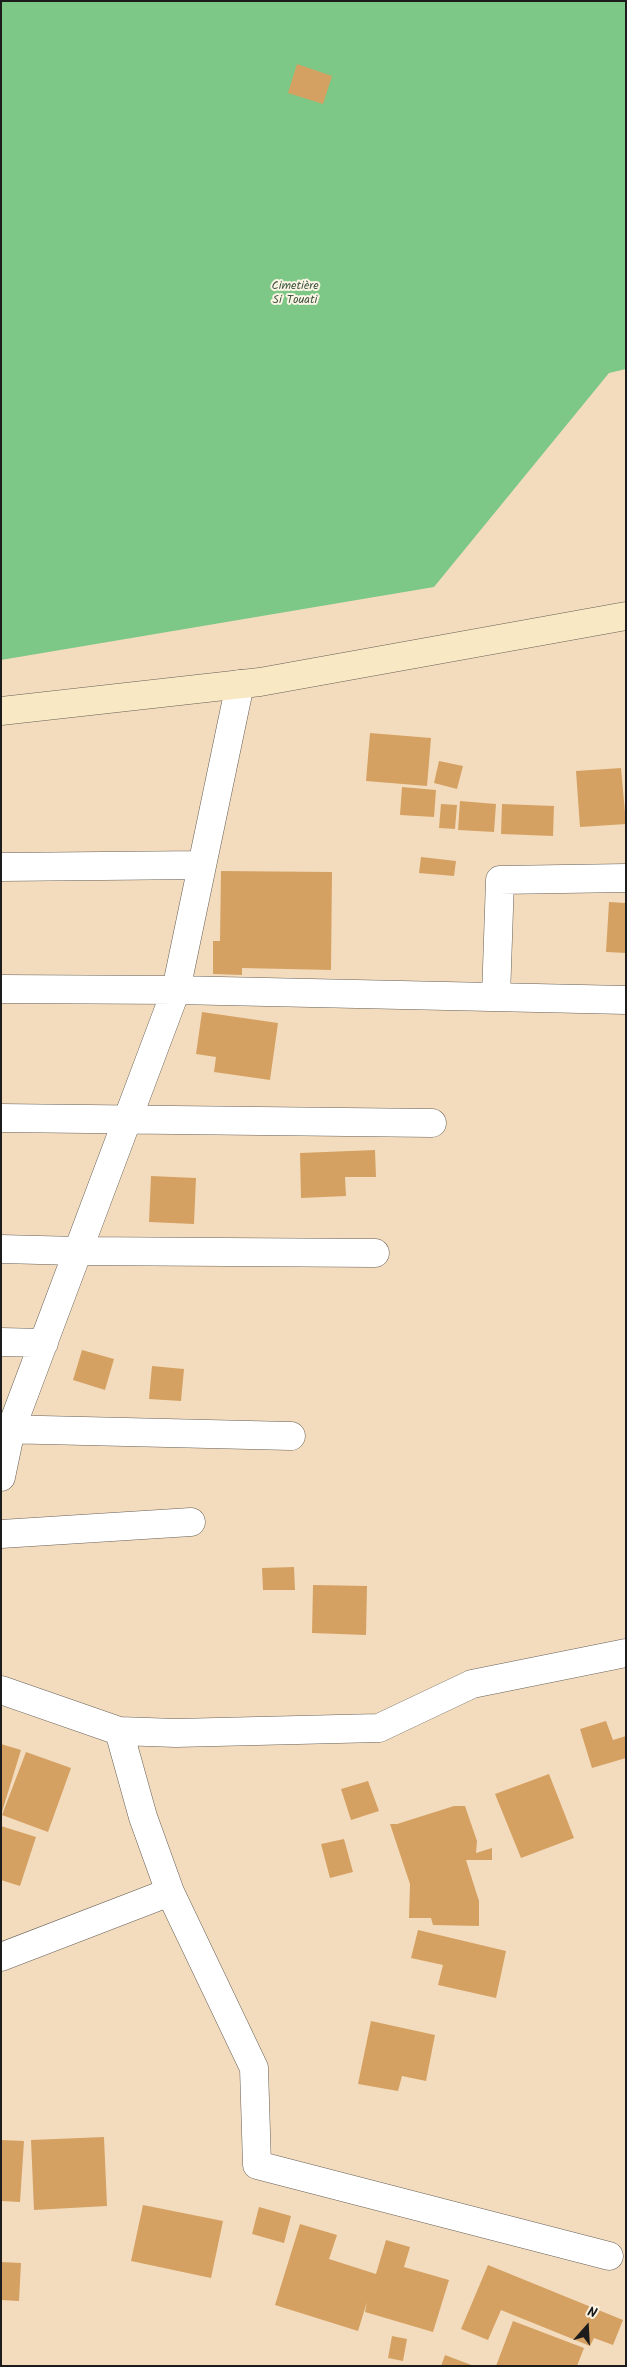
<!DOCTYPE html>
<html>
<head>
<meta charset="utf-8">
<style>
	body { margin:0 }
	#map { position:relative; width:627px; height:2367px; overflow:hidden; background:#f3dcbe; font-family:Kalam,sans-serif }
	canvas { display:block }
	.frame { position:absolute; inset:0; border:2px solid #1c1c1c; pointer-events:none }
	.north { position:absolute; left:562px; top:2302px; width:50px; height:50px; -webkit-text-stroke:4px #fcf5e5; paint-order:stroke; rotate:19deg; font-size:14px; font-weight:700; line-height:20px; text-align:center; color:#1c1c1c }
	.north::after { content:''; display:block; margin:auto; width:18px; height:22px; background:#1c1c1c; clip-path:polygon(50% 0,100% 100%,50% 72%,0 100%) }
</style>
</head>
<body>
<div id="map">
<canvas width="627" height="2367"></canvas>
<div class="frame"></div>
<div class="north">N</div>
</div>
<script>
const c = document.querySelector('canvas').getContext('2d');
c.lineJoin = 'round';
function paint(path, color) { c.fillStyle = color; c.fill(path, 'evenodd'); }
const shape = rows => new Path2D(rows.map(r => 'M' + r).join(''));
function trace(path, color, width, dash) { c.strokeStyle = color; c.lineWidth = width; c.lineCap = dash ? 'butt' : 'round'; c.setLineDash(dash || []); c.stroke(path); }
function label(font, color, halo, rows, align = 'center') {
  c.font = font + ' Kalam,sans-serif'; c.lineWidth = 4; c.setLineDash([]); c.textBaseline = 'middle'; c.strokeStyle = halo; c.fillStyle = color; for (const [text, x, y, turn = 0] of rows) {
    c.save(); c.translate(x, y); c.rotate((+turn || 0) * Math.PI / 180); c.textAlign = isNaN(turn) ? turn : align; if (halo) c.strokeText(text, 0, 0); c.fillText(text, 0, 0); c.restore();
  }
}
const green = shape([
	[1,1,626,1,626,369,609,373,434,587,1,660]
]);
const building = shape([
	[297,64,332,76,323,104,288,93],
	[370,733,431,738,427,786,366,781],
	[439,761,463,766,457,789,434,783],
	[621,768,626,824,580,827,576,771],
	[402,787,436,790,434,817,400,815],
	[460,801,496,804,494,832,458,830],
	[441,804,457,805,455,829,439,828],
	[502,804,554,806,553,836,501,834],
	[421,857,456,861,454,876,419,873],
	[221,871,332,872,331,970,242,968,242,975,213,974,213,941,220,941],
	[609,902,626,903,626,953,606,952],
	[202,1012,278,1023,270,1080,214,1072,216,1057,196,1054],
	[375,1150,376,1177,345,1177,346,1196,301,1198,300,1153],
	[151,1176,196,1178,194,1224,149,1222],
	[82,1350,114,1359,105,1390,73,1380],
	[152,1366,184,1369,181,1401,149,1399],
	[294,1567,295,1590,263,1590,262,1568],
	[313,1585,367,1586,366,1635,312,1633],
	[606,1721,613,1740,626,1736,626,1758,592,1768,580,1729],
	[1,1744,21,1750,2,1812,1,1812],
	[26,1752,71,1768,48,1832,2,1815],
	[549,1774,574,1838,521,1858,495,1794],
	[368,1781,379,1811,351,1820,341,1789],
	[454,1806,465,1806,477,1841,476,1853,492,1848,492,1860,466,1860,479,1901,479,1926,433,1925,431,1918,409,1918,410,1884,390,1824,397,1824],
	[1,1826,36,1837,20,1886,1,1880],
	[344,1839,353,1872,330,1878,321,1844],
	[418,1930,506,1951,496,1998,438,1985,443,1965,411,1958],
	[371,2021,435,2035,426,2081,402,2076,398,2091,358,2084],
	[104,2137,107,2206,34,2210,31,2140],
	[1,2140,24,2141,20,2202,1,2201],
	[143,2205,223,2221,211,2278,131,2261],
	[259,2207,291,2216,284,2243,252,2234],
	[300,2224,337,2235,329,2259,376,2274,386,2240,410,2247,404,2267,449,2280,433,2332,365,2312,367,2302,358,2331,275,2305],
	[1,2262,21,2263,19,2301,1,2300],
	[488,2265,623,2320,613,2345,594,2338,590,2346,501,2310,488,2340,461,2329],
	[513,2321,584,2348,577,2366,496,2366],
	[392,2336,407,2339,403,2361,388,2358],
	[445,2355,474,2366,441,2366]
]);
const minor = shape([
	[1,867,202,865],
	[1,989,176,990,626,1000],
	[496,997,500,880,626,878],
	[1,1118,432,1123],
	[1,1249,78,1251,375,1253],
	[1,1342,44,1343],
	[1,1429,291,1436],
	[1,1477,11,1429,176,990,240,684],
	[1,1534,191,1522],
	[1,1690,119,1731,176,1733,379,1728,472,1684,626,1653],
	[119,1731,143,1817,170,1892,254,2068,257,2165,609,2256],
	[1,1957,170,1892]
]);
const secondary = shape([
	[1,711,260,682,626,616]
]);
const parkNames = [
	["Cimetière",295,287],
	["Si Touati",295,301]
];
paint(green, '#7dc886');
paint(building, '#d5a162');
trace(minor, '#675f55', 29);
trace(secondary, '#675f55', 29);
trace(minor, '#fff', 28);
trace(secondary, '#f8e8c3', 28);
label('12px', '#3e5841', '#fcf5e5', parkNames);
</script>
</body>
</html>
